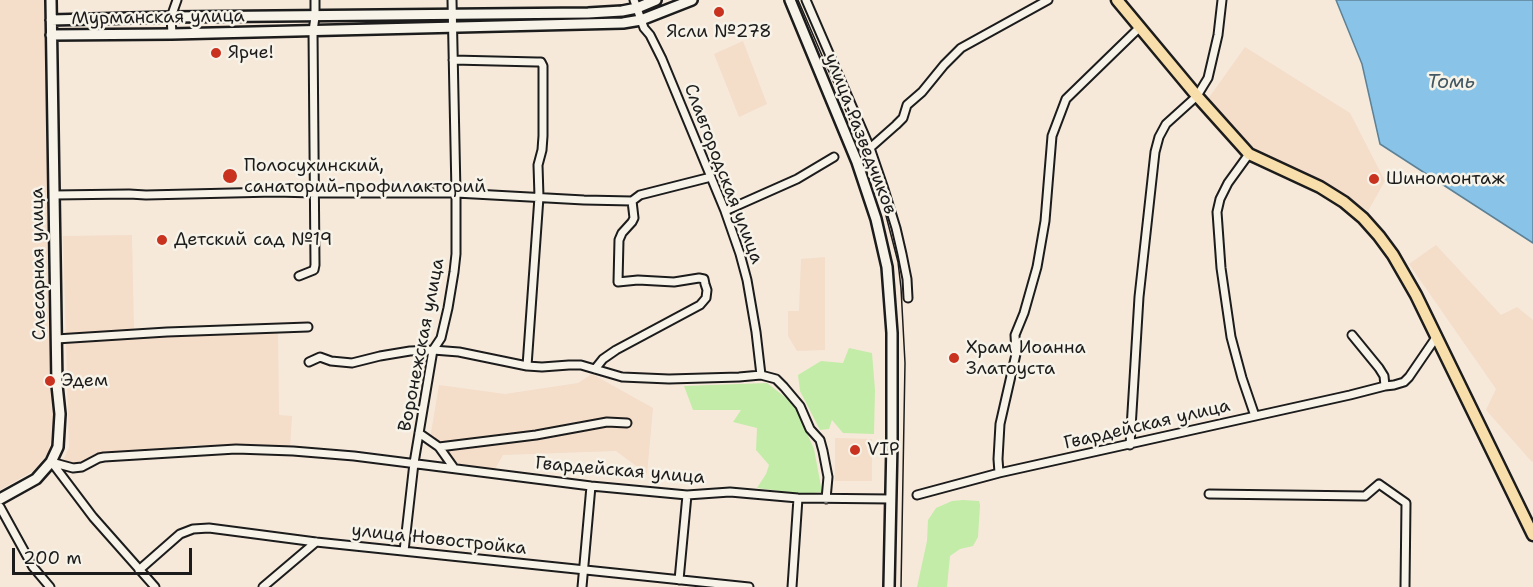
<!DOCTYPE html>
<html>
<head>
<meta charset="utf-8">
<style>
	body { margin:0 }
	#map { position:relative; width:1533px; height:587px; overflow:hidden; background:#f6e9da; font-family:"Shantell Sans",sans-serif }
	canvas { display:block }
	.scale { position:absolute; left:12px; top:548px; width:180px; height:27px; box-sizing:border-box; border:3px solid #1c1c1c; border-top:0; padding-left:8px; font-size:18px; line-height:21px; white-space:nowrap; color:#1c1c1c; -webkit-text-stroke:4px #f7f3e8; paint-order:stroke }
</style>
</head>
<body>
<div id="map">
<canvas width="1533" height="587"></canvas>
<div class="scale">200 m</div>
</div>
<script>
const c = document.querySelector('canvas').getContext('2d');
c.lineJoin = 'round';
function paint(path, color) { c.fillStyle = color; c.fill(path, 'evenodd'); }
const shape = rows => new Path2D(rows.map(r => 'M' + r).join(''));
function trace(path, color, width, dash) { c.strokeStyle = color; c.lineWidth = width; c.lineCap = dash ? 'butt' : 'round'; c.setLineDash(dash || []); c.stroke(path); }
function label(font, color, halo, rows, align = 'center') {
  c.font = font + ' "Shantell Sans",sans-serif'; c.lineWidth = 5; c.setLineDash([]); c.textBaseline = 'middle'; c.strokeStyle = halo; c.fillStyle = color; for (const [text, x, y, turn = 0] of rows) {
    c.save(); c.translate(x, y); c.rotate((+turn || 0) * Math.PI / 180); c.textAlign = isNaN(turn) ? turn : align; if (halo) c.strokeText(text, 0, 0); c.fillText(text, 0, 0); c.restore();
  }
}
const built = shape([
	[0,0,46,0,45,56,51,60,53,105,48,112,48,197,54,417,49,452,33,471,0,490],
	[743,41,767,104,739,117,714,54],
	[1245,47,1350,113,1385,181,1368,211,1343,194,1258,152,1208,99],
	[132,235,134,330,278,331,279,415,292,416,290,448,195,445,102,454,85,464,62,463,69,447,63,236],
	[1436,245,1501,315,1517,307,1533,320,1533,461,1532,462,1486,410,1496,389,1409,264],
	[825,257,825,350,797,351,788,336,788,311,799,311,801,259],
	[592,374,653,408,647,474,616,451,503,455,495,469,459,465,430,439,439,385,505,394,578,383],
	[835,438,872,439,872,481,835,481]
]);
const green = shape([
	[849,348,872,353,875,390,874,434,843,433,832,420,829,429,820,430,800,391,798,375,821,361,843,363],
	[767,383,794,404,814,449,822,492,803,494,757,488,766,474,769,465,756,450,757,428,733,422,741,410,693,410,684,386],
	[963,500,979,501,980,505,978,537,973,546,960,549,950,556,947,587,917,587,927,541,928,520,936,508,952,501]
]);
const water = shape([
	[1336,0,1533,0,1533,243,1380,144,1362,64,1336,0]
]);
const minor = shape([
	[634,0,644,28,650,35,662,59,725,211,740,254,747,280,756,332,761,375],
	[806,0,870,148,884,189,896,228,902,254,907,279,908,298],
	[172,34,171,17,177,0],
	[453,60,537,62,541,62,543,66,543,136,542,150,538,165,539,197,527,366],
	[870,148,896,125,903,118,907,105,922,92,944,65,961,48,1048,0],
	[1249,154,1228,183,1220,199,1217,212,1221,268,1231,337,1242,378,1255,416],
	[54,195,129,194,146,195,275,192,315,193,456,193,584,200,632,201,640,195,711,177],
	[725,211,797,179,834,157],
	[299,276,314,270,315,265,313,31,315,17,315,0],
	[1352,335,1379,368,1384,376,1385,386],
	[56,339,167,332,308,327],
	[309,362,320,357,331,361,352,363,380,356,410,351,433,350,459,352,527,366,542,367,569,365,581,365,622,377,669,379,739,377,761,375,776,379,784,387,800,406,810,429,820,440,823,451,828,477,826,499],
	[595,369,603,359,616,350,700,305,706,298,707,290,705,284,704,279,699,278,674,282,638,280,618,282,619,240,622,233,632,222,634,218,632,201],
	[419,433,439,447,454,468],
	[1130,445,1139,297,1155,152,1159,137,1166,124,1197,96,1208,78,1218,35,1222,0],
	[439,447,536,435,607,422,627,423],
	[51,462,73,468,82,467,99,458,104,457,236,449,293,451,354,456,591,486,687,495,730,492,798,498,891,499],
	[53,464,93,517,155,587],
	[999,473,998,459,1000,424,1016,354,1015,335,1024,313,1037,267,1045,221,1052,136,1066,99,1140,27],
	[1209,494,1365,496,1379,484,1406,503,1405,587],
	[917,495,999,473,1350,395,1385,386,1394,385,1404,382,1409,377,1437,336],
	[0,507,33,567,50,587],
	[404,551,414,463,433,350,441,338,448,308,454,272,456,254,456,193,452,0],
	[139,570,180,534,193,529,209,528,316,542,749,587],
	[679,580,687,495],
	[263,587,316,542],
	[582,587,591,486],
	[792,587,798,498]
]);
const secondary = shape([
	[790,0,857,162,876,219,887,267,892,333,892,442,889,587],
	[51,20,171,17,588,13,622,11,637,8,656,0],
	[51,35,172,34,623,23,641,20,692,0],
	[0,499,36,479,51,462,58,447,60,414,57,385,51,0]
]);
const primary = shape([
	[1117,0,1197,96,1249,154,1320,187,1344,202,1363,218,1379,236,1393,255,1416,295,1533,535]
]);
const tram = shape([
	[798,0,862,148,883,204,898,262,901,288,905,363,901,587]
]);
const markers = [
	[719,12,6,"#c8321e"],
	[216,53,6,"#c8321e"],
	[230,176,8,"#c8321e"],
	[1374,179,6,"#c8321e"],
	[162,240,6,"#c8321e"],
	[954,358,6,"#c8321e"],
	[50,381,6,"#c8321e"],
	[855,450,6,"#c8321e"]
];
const streetNames = [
	["Мурманская улица",158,18,-1],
	["улица Разведчиков",860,134,69],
	["Славгородская улица",723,174,69],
	["Слесарная улица",39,264,-91],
	["Воронежская улица",422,345,-79],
	["Гвардейская улица",1147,425,-13],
	["Гвардейская улица",620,471,5],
	["улица Новостройка",439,540,6]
];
const poiNames = [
	["Ясли №278",719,32,"center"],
	["Ярче!",228,53],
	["Полосухинский,",244,166],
	["санаторий-профилакторий",244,187],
	["Шиномонтаж",1386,179],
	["Детский сад №19",174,240],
	["Храм Иоанна",966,348],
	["Златоуста",966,369],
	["Эдем",62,381],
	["VIP",867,450]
];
const waterNames = [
	["Томь",1451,83]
];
paint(built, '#f4ddc9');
paint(green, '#c3eca8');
paint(water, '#89c4e8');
trace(water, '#5d8196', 1.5);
trace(minor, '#1c1c1c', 11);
trace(secondary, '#1c1c1c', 14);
trace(primary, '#1c1c1c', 15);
trace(minor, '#f7f3e8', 7);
trace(secondary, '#f7f3e8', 9);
trace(primary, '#f8deab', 10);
trace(tram, '#1c1c1c', 1.5);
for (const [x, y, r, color] of markers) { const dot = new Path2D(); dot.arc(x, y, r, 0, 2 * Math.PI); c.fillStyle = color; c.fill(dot); trace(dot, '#f7f3e8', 2); }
label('18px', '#1c1c1c', '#f7f3e8', streetNames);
label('18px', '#1c1c1c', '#f7f3e8', poiNames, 'left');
label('italic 20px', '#425763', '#f7f3e8', waterNames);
</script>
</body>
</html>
